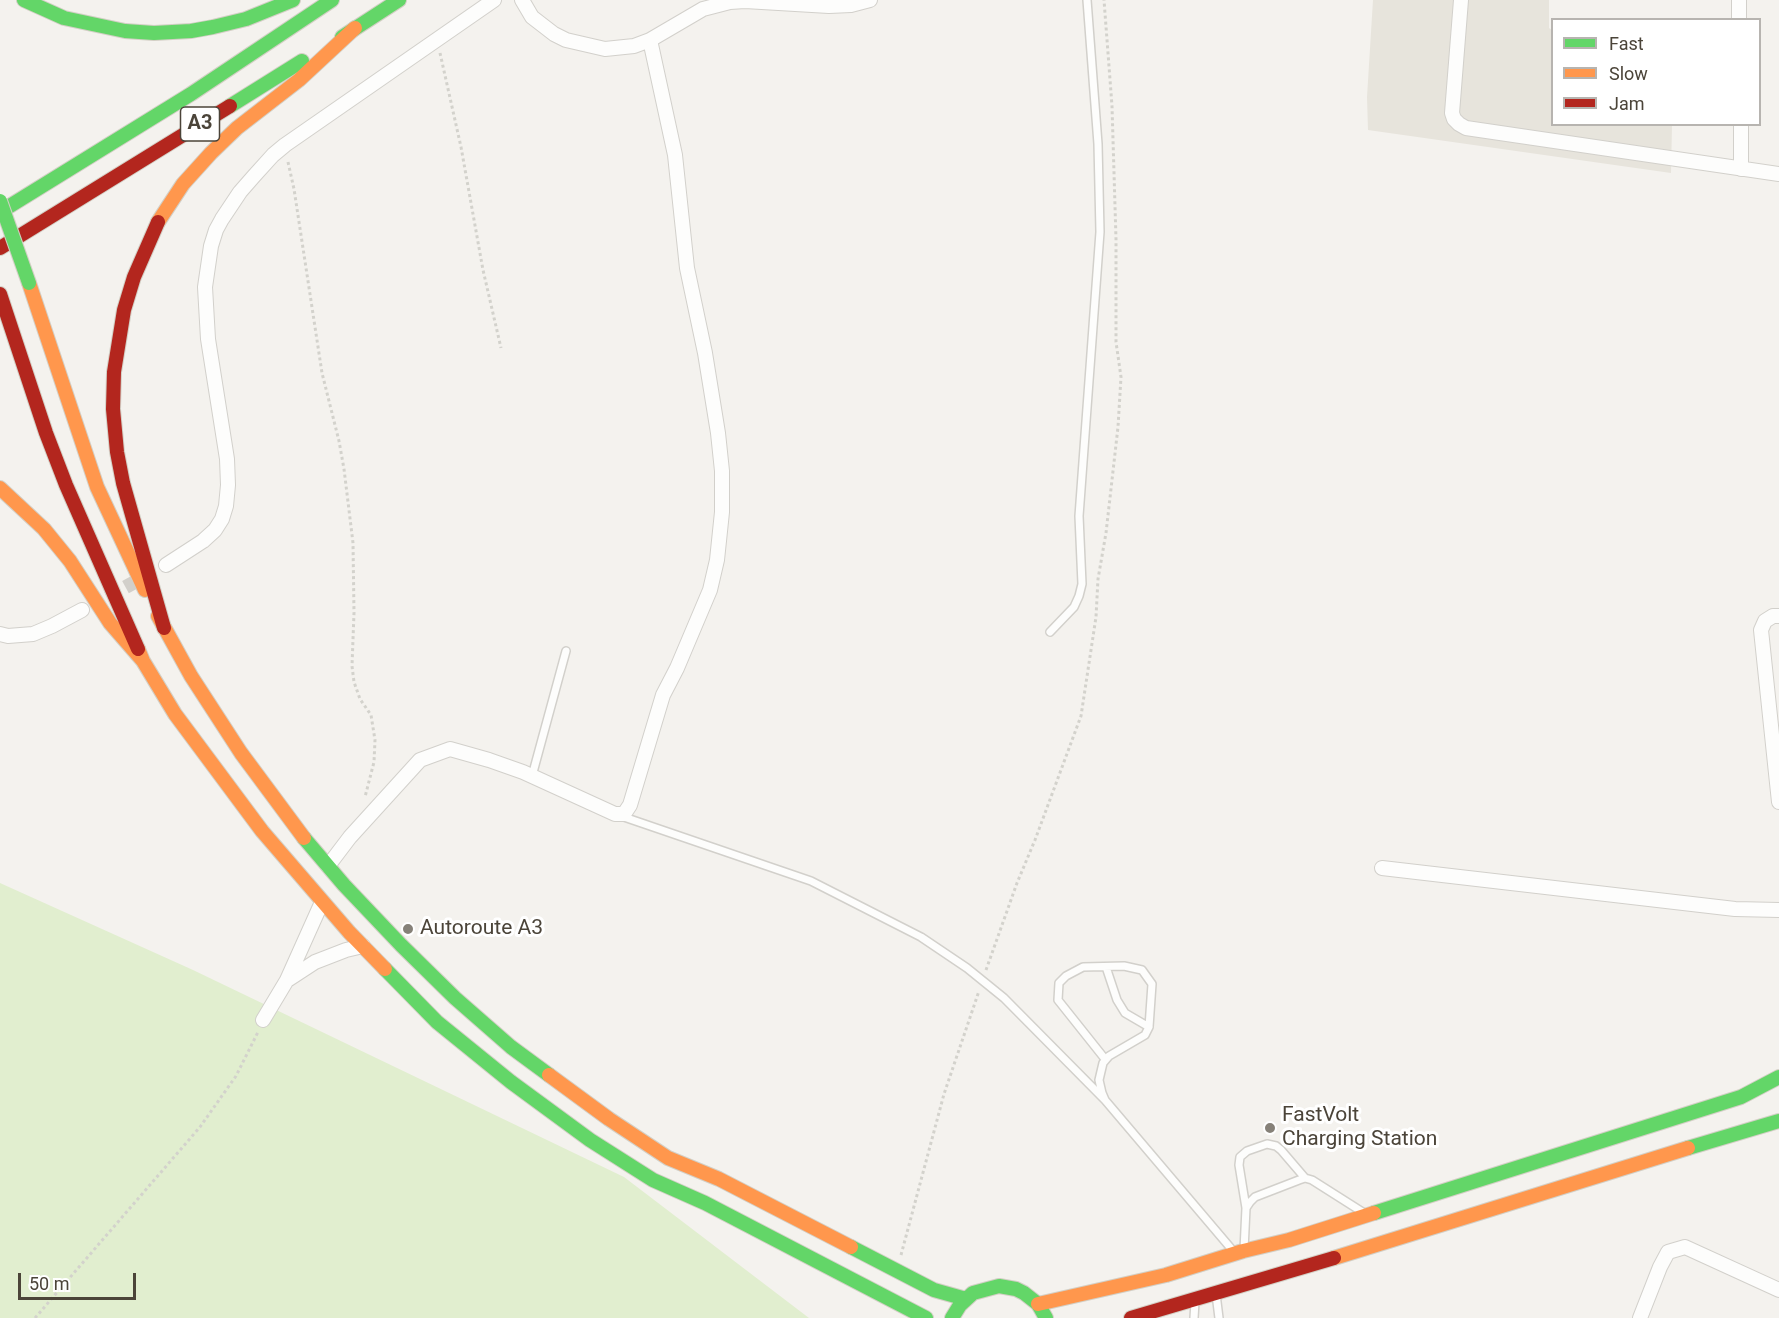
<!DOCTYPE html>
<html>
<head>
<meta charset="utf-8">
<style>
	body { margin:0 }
	#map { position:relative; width:1779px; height:1318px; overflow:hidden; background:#f4f2ee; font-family:Roboto,sans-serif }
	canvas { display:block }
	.legend { position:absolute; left:1551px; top:18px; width:210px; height:108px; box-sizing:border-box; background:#fff; border:2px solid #b7b4b0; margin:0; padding:8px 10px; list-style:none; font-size:18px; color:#4b4439 }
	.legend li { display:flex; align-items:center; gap:12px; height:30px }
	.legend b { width:30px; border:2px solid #b7b4b0 }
	.scale { position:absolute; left:18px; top:1273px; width:118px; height:27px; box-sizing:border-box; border:3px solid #4b4439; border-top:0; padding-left:8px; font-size:18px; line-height:21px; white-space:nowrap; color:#4b4439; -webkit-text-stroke:4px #fff; paint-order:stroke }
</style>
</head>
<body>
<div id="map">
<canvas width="1779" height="1318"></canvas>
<ul class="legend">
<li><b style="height:8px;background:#63d668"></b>Fast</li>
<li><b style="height:8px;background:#ff974d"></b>Slow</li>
<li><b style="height:8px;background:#b3261e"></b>Jam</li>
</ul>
<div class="scale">50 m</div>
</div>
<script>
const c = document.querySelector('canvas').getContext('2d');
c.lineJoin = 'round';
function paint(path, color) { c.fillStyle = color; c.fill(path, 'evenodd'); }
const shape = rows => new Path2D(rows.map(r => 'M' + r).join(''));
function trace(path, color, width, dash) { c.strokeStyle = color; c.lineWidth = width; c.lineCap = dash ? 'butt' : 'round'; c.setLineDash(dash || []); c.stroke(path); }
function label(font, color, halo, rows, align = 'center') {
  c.font = font + ' Roboto,sans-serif'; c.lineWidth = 6; c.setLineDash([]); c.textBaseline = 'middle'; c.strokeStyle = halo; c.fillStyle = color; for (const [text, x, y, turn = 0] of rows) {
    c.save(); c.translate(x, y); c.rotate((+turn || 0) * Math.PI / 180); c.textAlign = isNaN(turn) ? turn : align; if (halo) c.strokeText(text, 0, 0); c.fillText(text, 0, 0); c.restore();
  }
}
const residential = shape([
	[1373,0,1549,0,1549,28,1552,30,1552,124,1672,125,1671,173,1368,130,1367,97]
]);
const green = shape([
	[0,883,193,970,624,1177,809,1318,0,1318]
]);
const streetTunnel = shape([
	[107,597,146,576]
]);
const path = shape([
	[440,53,461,147,483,270,501,348],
	[288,162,294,189,322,373,339,441,344,469,353,543,354,613,352,666,354,682,360,699,371,715,375,740,374,762,365,797],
	[986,970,1017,883,1035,840,1081,716,1096,617,1098,579,1106,533,1118,427,1121,377,1116,342,1116,239,1112,106,1104,0],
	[901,1255,944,1094,979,991],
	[35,1318,200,1127,236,1076,258,1032]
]);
const lane = shape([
	[1050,632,1074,607,1079,596,1082,584,1079,516,1100,232,1098,144,1087,0],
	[532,776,566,651],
	[621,816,811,881,921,937,967,968,1004,998,1105,1100],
	[1106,967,1117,1000,1125,1013,1149,1027],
	[1105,1059,1058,1000,1059,983,1066,976,1083,967,1124,966,1142,970,1152,984,1149,1027,1145,1035,1109,1056,1103,1063,1099,1080,1102,1093,1105,1100,1234,1252],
	[1246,1208,1239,1165,1240,1157,1247,1151,1267,1144,1276,1146,1281,1150,1305,1178],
	[1244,1250,1246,1208,1250,1202,1255,1197,1299,1180,1305,1178,1312,1180,1364,1213],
	[1216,1294,1219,1318],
	[1194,1318,1195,1302]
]);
const street = shape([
	[522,0,532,17,554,34,566,40,605,49,634,46,650,40,703,9,730,2,745,1,829,6,851,5,870,0],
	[1461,0,1452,113,1454,119,1459,124,1466,128,1779,174],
	[1739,0,1739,20],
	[1741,124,1741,169],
	[166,565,203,541,215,530,222,519,226,506,228,485,227,459,208,339,205,287,211,246,216,230,222,219,240,192,254,176,273,155,285,145,494,0],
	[1779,616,1773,616,1765,621,1761,630,1779,802],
	[0,634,8,636,33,634,52,626,82,610],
	[328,866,350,837,420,760,450,749,489,760,523,772,615,814,624,814,630,805,663,695,677,668,710,590,717,560,722,512,722,471,718,433,705,353,687,268,675,155,650,40],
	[1382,868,1735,909,1779,910],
	[289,979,315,962,346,950,363,946],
	[263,1020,287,980,322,902],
	[1640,1318,1660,1267,1668,1252,1685,1247,1779,1290]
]);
const fast = shape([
	[24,0,64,18,125,31,154,33,191,31,213,27,246,19,293,0],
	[342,37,399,0],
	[230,106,302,61],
	[0,212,191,94,332,0],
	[304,838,344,885,401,945,455,998,511,1047,549,1075],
	[385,969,437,1022,511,1082,590,1140,653,1180,705,1203,926,1318],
	[1688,1148,1779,1121],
	[1374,1213,1741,1097,1779,1077],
	[851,1247,934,1290,966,1299],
	[952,1318,960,1305,973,1293,999,1286,1016,1289,1024,1293,1038,1304,1046,1318]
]);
const slow = shape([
	[158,222,183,184,211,153,237,128,299,80,355,28],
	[29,283,97,487,145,590],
	[0,488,44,529,70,561,110,623,143,661],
	[158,616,191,676,241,753,304,838],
	[138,649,143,661,175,714,262,831,349,932,385,969],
	[549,1075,609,1119,668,1158,719,1179,851,1247],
	[1334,1258,1688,1148],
	[1038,1304,1166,1275,1243,1251,1289,1240,1374,1213]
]);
const jam = shape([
	[158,222,134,277,124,310,114,372,113,409,117,452,123,483,164,628],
	[0,248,230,106],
	[0,294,46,433,66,485,138,649],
	[1131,1318,1334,1258]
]);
const fastBridge = shape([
	[0,201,29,283]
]);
const markers = [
	[408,929,6,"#868178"],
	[1270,1128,6,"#868178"]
];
const shields = [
	[200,124,39]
];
const shieldNames = [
	["A3",200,124]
];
const poiNames = [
	["Autoroute A3",420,929],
	["FastVolt",1282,1116],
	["Charging Station",1282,1140]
];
paint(residential, '#e7e4dc');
paint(green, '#e1eecf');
trace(streetTunnel, '#d2cfca', 14, [14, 7]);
trace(lane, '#d2d0cb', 10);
trace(street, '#d2d0cb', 16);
trace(fast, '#d3cfc5', 16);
trace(slow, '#d3cfc5', 16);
trace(jam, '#d3cfc5', 16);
trace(path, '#d3d2cc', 3, [3, 3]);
trace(lane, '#fdfdfc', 7);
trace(street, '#fdfdfc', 14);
trace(fast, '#63d668', 14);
trace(slow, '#ff974d', 14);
trace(jam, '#b3261e', 14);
trace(fastBridge, '#d3cfc5', 16, []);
trace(fastBridge, '#63d668', 14);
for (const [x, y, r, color] of markers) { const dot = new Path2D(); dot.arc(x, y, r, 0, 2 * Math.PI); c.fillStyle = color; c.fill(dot); trace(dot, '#fff', 2); }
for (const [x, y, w] of shields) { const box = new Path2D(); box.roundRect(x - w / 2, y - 17, w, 34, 4.5); c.fillStyle = '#fff'; c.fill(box); trace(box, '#4b4439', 1.5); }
label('bold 20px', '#4b4439', null, shieldNames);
label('21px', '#4b4439', '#fff', poiNames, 'left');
</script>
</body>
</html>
